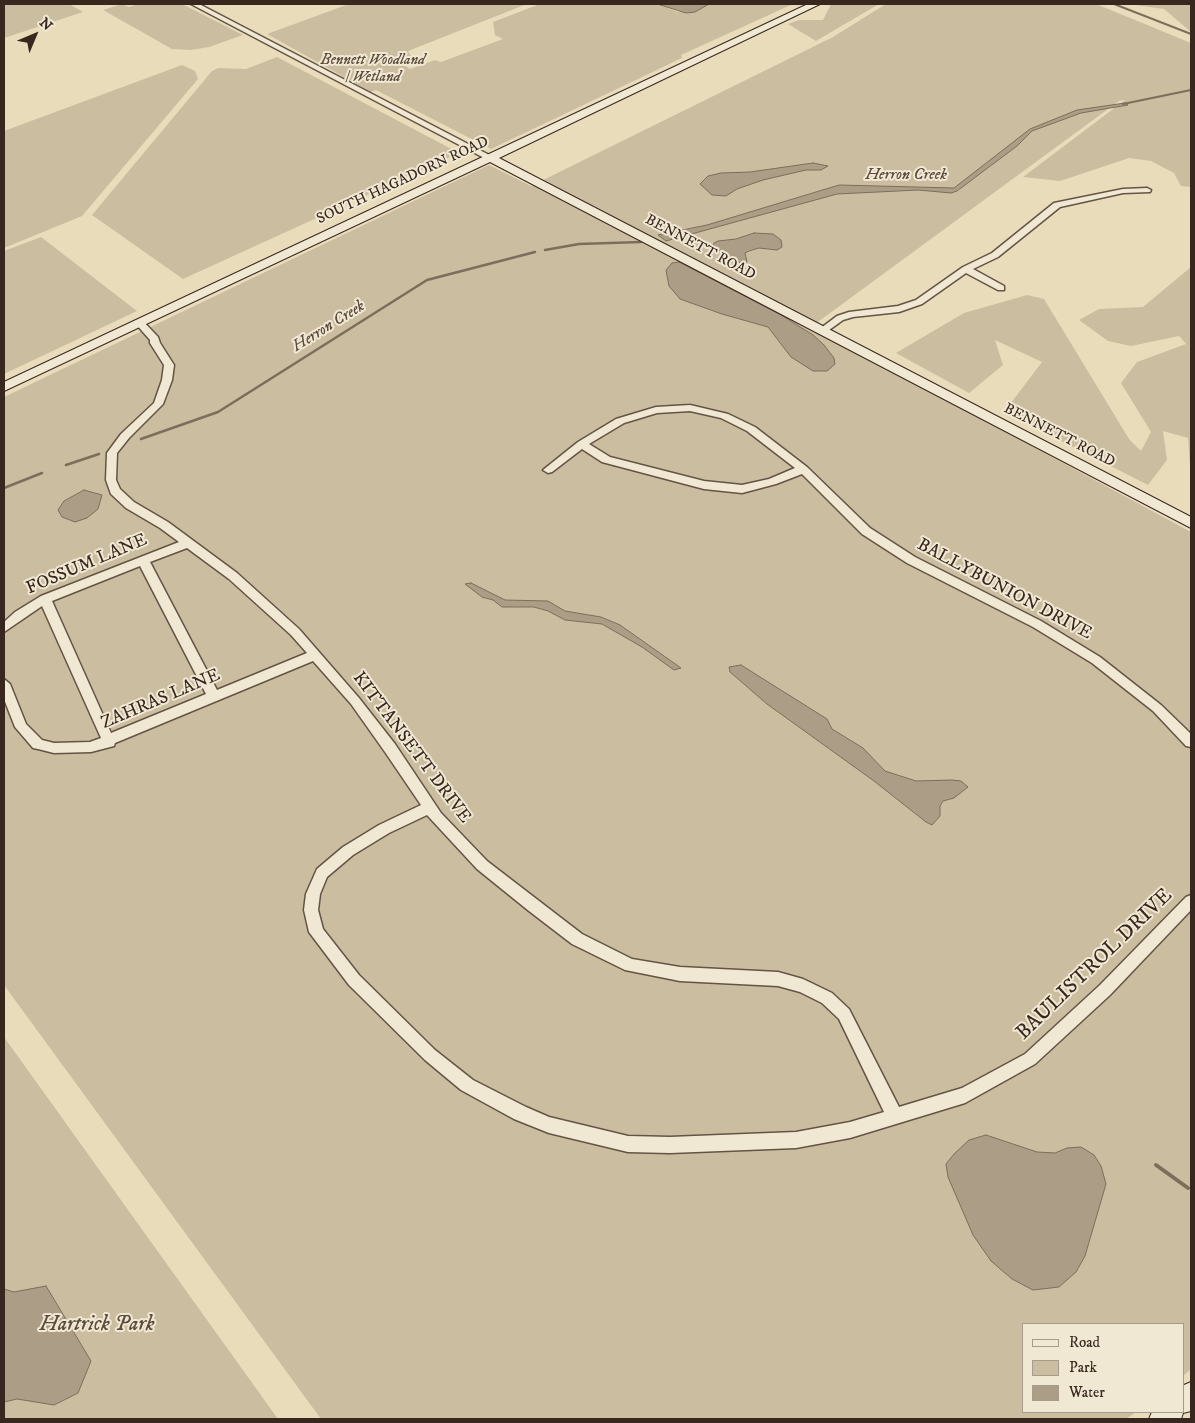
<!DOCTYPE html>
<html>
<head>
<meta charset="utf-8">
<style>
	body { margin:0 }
	#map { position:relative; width:1195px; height:1423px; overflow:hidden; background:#e9dcbb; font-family:"IM FELL DW Pica",serif }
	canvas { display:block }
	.frame { position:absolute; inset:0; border:5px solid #37271e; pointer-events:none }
	.legend { position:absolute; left:1022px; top:1323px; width:162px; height:90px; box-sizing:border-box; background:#f1e8d3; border:1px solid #a79b8b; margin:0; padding:6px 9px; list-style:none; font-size:15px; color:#37271e }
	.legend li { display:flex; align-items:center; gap:10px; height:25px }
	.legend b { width:25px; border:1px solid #a79b8b }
	.north { position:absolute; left:10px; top:10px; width:50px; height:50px; -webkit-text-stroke:4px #f1e8d3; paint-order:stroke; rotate:45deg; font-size:14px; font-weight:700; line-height:20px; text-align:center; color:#37271e }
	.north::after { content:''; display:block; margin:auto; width:18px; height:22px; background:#37271e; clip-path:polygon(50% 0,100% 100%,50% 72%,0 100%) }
</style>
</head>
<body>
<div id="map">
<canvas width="1195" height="1423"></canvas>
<div class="frame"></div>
<ul class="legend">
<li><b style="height:6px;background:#f1e8d3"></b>Road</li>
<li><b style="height:14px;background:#cbbda0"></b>Park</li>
<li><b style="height:14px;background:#ac9e86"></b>Water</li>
</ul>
<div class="north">N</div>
</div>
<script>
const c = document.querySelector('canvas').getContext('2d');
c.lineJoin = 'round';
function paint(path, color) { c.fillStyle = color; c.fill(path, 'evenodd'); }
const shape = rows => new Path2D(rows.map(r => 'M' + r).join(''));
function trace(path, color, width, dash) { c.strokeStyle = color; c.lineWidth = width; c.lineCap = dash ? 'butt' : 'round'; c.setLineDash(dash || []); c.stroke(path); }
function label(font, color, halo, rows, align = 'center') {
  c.font = font + ' "IM FELL DW Pica",serif'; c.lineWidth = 4; c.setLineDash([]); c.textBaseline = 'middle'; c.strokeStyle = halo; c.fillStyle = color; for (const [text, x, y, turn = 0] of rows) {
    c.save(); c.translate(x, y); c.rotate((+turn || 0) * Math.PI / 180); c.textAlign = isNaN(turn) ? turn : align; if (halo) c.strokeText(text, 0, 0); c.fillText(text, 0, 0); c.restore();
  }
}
const green = shape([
	[4,4,69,4,83,12,4,38],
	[122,4,129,7,138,4,182,4,243,35,209,47,191,50,172,49,103,10],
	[349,4,527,4,408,51,412,58,404,65,410,69,435,60,441,62,503,39,495,35,493,22,540,4,657,4,678,12,702,8,709,4,793,4,681,55,682,58,491,149,376,90,371,92,267,34],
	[831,4,879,4,816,41,788,24,799,20,823,20],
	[886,4,1096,4,1191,43,1191,187,1181,186,1174,173,1151,161,1129,158,1060,181,1023,177,1125,100,1119,101,811,327,1191,532,1191,1369,1184,1375,1184,1324,1024,1324,1024,1412,1136,1412,1126,1419,321,1419,4,985,4,397,489,165,531,186,833,37],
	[1128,4,1191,4,1191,32,1164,9],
	[277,57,459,153,183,279,92,215,212,71,218,68,246,69],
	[182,65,195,71,198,79,82,216,4,248,4,131],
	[41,237,137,311,4,374,4,251],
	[1191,267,1191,479,1188,438,1163,431,1167,460,1148,485,1004,412,1042,362,995,340,1003,365,969,393,896,353,964,313,1027,295,1044,299,1129,439,1141,451,1151,432,1121,383,1137,362,1186,344,1179,336,1131,346,1108,341,1079,320,1099,309,1143,307],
	[4,1037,278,1419,4,1419]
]);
const water = shape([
	[657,4,709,4,695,12,686,13,657,4],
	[1125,103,1128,105,1081,113,1032,131,1017,146,957,191,951,193,918,190,837,194,666,241,658,235,707,225,839,185,954,188,1030,129,1077,110,1125,103],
	[813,163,828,166,821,170,806,170,763,180,737,189,726,196,712,195,700,184,708,176,721,173,750,172,813,163],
	[754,233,773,234,781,240,782,247,777,250,759,248,749,251,745,253,747,262,744,264,733,260,713,246,714,243,718,241,736,239,754,233],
	[679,262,781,315,813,335,824,345,834,358,835,364,827,371,813,371,791,357,768,327,722,314,680,299,669,286,666,270,672,263,679,262],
	[84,490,102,495,98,509,87,518,75,522,62,517,58,510,64,501,84,490],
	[471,583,505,600,548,601,565,611,601,617,620,625,681,668,674,670,642,647,602,624,565,620,548,611,534,607,502,607,493,600,482,597,465,584,471,583],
	[741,665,827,719,832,729,863,748,885,771,916,781,952,780,961,781,968,787,954,798,943,801,940,806,940,816,932,825,926,822,874,781,767,704,730,672,729,667,741,665],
	[986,1135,1037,1152,1055,1153,1067,1148,1081,1147,1094,1155,1101,1166,1106,1184,1085,1256,1076,1272,1059,1287,1033,1290,1012,1279,991,1261,973,1235,948,1177,946,1164,954,1154,969,1140,986,1135],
	[46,1286,91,1361,78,1393,54,1405,17,1399,4,1402,4,1289,14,1292,46,1286]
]);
const streamFar2 = shape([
	[1114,4,1191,34],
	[1123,104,1191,90]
]);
const streamFar1 = shape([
	[545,250,579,244,641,242],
	[141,439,218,412,427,280,535,252],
	[66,465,99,454],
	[4,488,42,473]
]);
const stream = shape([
	[1156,1165,1188,1188]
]);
const street = shape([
	[191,4,199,4,495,158,488,160,191,4],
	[1147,188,1151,190,1150,192,1123,193,1060,207,998,257,973,269,1004,286,1004,290,998,290,966,273,922,304,899,312,853,317,843,320,825,333,819,333,817,331,837,316,849,312,898,306,916,300,963,267,992,253,1054,203,1123,189,1147,188],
	[140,320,143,321,158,337,160,343,174,365,172,380,163,404,129,438,117,453,116,480,120,489,134,502,168,522,237,573,299,629,359,698,395,744,441,813,487,861,582,934,632,959,680,967,778,972,803,979,832,993,849,1009,899,1107,962,1088,1025,1054,1100,985,1186,897,1191,895,1191,910,1110,995,1035,1064,965,1103,850,1138,796,1148,670,1153,628,1152,549,1133,514,1119,461,1090,425,1060,349,985,309,932,304,910,306,894,317,869,343,847,379,825,421,805,385,752,351,704,313,661,115,743,114,746,91,752,54,753,38,749,33,748,15,727,4,699,4,679,10,684,26,724,42,740,54,743,90,742,101,738,42,606,4,632,4,622,15,612,41,596,179,542,160,528,126,508,111,494,106,480,107,453,121,434,154,403,162,380,164,365,150,343,150,340,135,323,140,320],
	[187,548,229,579,291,635,307,653,217,690,150,562,187,548],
	[140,566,206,694,111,733,52,601,140,566],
	[427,815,477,869,529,911,572,944,625,970,680,981,778,986,800,992,822,1003,839,1019,884,1112,850,1122,796,1132,670,1137,628,1136,549,1117,526,1107,473,1080,435,1050,359,975,323,929,318,910,320,894,327,877,353,855,389,833,427,815],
	[690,405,728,414,755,427,807,467,870,528,915,557,1041,621,1100,657,1161,705,1191,734,1191,747,1186,746,1153,711,1092,663,1033,627,907,563,862,534,802,474,776,484,742,493,704,489,602,462,582,449,552,472,548,473,543,470,578,442,616,419,656,407,690,405],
	[690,411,721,418,747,431,795,468,769,479,742,485,704,481,610,457,589,444,624,423,657,413,690,411]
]);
const secondary = shape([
	[808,4,820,4,499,158,1191,517,1191,528,490,162,4,391,4,382,808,4],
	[1191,1382,1191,1411,1183,1413,1181,1419,1149,1419,1152,1412,1184,1412,1184,1385,1191,1382]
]);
const farParknames = [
	["Bennett Woodland",373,61],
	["/ Wetland",373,78]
];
const farStreetnames = [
	["SOUTH HAGADORN ROAD",403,181,-25],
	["BENNETT ROAD",700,248,28],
	["BENNETT ROAD",1059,436,27]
];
const farWaternames = [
	["Herron Creek",906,176],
	["Herron Creek",329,327,-32]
];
const streetNames = [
	["FOSSUM LANE",87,565,-23],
	["BALLYBUNION DRIVE",1004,590,28],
	["ZAHRAS LANE",161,700,-23],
	["KITTANSETT DRIVE",411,748,53]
];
const nearStreetnames = [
	["BAULISTROL DRIVE",1095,965,-44]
];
const nearParknames = [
	["Hartrick Park",97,1326]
];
paint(green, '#cbbda0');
paint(water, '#ac9e86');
trace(water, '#7d6e5c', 1);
trace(streamFar2, '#7d6e5c', 2);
trace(streamFar1, '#7d6e5c', 2.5);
trace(stream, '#7d6e5c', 4);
trace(street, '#645445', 3);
trace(secondary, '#37271e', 2);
paint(street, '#f1e8d3');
paint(secondary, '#f1e8d3');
label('italic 15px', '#5c4c3e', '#f1e8d3', farParknames);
label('15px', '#37271e', '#f1e8d3', farStreetnames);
label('italic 16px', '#5a4b3d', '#f1e8d3', farWaternames);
label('18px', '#37271e', '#f1e8d3', streetNames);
label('21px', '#37271e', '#f1e8d3', nearStreetnames);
label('italic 21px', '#5c4c3e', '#f1e8d3', nearParknames);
</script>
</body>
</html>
